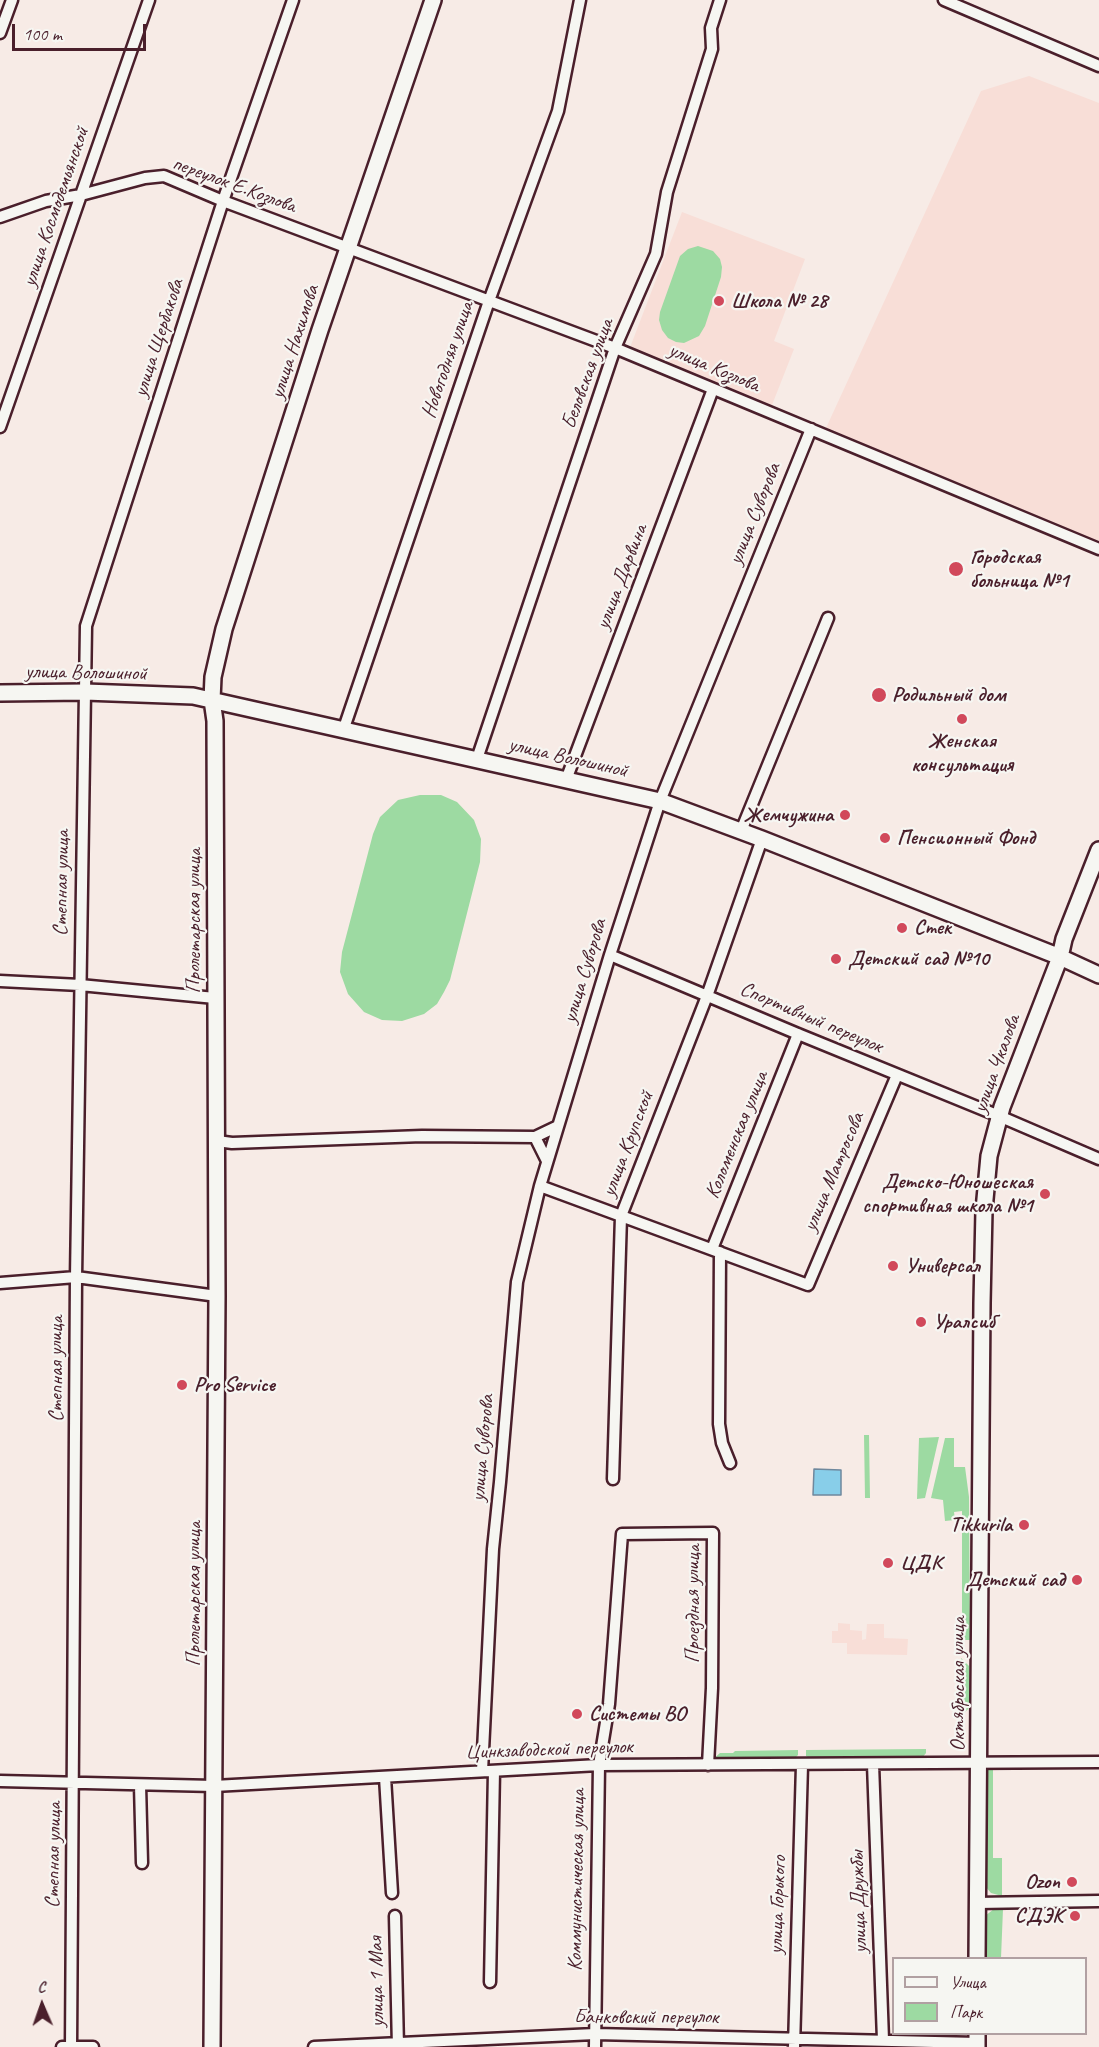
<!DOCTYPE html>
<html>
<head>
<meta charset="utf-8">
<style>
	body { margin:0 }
	#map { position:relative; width:1099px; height:2047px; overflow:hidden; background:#f7ebe6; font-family:Caveat,sans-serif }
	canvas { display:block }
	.legend { position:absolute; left:892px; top:1957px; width:195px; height:78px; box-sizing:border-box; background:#f6f6f2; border:2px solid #b1a0a2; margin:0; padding:8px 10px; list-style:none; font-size:18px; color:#4a1f2b }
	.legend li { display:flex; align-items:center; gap:12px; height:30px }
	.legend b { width:30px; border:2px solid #b1a0a2 }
	.north { position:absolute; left:12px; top:1975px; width:60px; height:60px; -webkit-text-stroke:4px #f6f6f2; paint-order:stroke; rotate:358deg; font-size:16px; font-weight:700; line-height:24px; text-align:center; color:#4a1f2b }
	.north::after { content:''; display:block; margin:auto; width:21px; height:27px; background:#4a1f2b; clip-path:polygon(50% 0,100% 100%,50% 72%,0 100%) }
	.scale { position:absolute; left:12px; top:24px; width:134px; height:27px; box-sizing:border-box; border:3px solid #4a1f2b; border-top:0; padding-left:8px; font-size:18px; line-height:21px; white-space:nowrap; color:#4a1f2b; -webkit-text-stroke:4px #f6f6f2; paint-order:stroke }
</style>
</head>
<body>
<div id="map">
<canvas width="1099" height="2047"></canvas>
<ul class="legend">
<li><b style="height:8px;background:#f6f6f2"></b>Улица</li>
<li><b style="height:16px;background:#9ddaa2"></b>Парк</li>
</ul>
<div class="north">С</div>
<div class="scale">100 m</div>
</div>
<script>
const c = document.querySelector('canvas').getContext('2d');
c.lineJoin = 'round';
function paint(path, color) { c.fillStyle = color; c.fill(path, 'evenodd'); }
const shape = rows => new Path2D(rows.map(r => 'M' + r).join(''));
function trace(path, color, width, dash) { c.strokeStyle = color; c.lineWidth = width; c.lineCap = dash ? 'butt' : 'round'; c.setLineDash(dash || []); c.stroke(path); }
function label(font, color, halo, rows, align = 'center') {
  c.font = font + ' Caveat,sans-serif'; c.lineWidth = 4.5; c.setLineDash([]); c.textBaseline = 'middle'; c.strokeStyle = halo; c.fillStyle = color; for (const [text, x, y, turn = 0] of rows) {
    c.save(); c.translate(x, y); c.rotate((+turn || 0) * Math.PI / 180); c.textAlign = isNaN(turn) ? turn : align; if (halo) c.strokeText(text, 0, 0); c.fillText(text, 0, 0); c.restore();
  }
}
const built = shape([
	[1029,76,1099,103,1099,543,826,428,981,91],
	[682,212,805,259,774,341,794,349,772,405,629,350],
	[838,1623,850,1624,850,1630,862,1631,862,1640,866,1639,867,1624,884,1624,884,1638,908,1639,907,1655,847,1654,847,1643,832,1643,832,1631,838,1631]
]);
const green = shape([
	[698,246,713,251,720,259,722,267,721,277,705,326,699,336,684,343,676,342,668,338,662,330,659,320,660,312,680,256,688,249],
	[420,795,441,795,457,802,474,820,481,839,480,862,450,980,444,992,437,1004,424,1014,402,1021,382,1020,364,1012,348,994,340,972,342,952,373,834,380,817,398,800],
	[864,1435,869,1435,870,1498,865,1498],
	[939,1437,925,1498,917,1499,919,1438],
	[945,1438,954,1438,954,1467,965,1467,969,1497,970,1640,965,1640,962,1637,962,1511,954,1512,955,1520,945,1521,943,1500,931,1498],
	[961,1658,969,1666,969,1708,964,1713,960,1713],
	[926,1749,926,1753,922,1758,811,1759,806,1756,806,1750],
	[798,1750,798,1755,794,1759,712,1760,720,1753,733,1753,735,1751],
	[993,1764,993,1858,1002,1858,1002,1896,991,1893,985,1886,985,1765],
	[994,1909,1003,1909,1001,1958,984,1958,985,1916]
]);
const water = shape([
	[814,1469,841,1470,841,1495,813,1495,814,1469]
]);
const street = shape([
	[944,0,1099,66],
	[0,33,12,0],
	[0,217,46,201,81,195,145,178,164,176,223,201,615,348,1099,549],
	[0,427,149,0],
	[343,731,489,301,558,111,580,0],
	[477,759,615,348,656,254,667,192,712,49,711,28,720,0],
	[566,780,713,389],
	[741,831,828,618],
	[610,955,798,1034,999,1116,1099,1159],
	[0,981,80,985,215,998],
	[535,1137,547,1161],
	[217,1141,232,1143,422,1136,535,1137,558,1126],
	[540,1186,808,1285,897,1075],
	[712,1249,798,1034],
	[720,1252,719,1424,722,1443,730,1463],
	[0,1283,76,1277,217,1296],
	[613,1479,621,1216,707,996,762,839],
	[873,1764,883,2040],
	[482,1771,493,1549,500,1482,517,1282,540,1186,610,955,660,801,811,429],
	[385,1777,392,1893],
	[0,1781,214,1786,599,1765,1099,1762],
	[140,1785,142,1863],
	[977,1903,1099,1901],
	[395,1916,398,2047],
	[490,1982,494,1771],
	[62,2047,93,2047],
	[71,2047,76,1277,86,626,223,201,293,0],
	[314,2047,595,2034,977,2043],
	[595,2047,599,1765,609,1704,622,1534,713,1533,712,1688,708,1765],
	[794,2047,802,1765]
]);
const secondary = shape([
	[0,693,85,692,193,696,660,801,762,839,1060,957,1099,975],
	[977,1958,982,1303,984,1210,989,1156,1002,1107,1060,957,1064,939,1099,850],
	[212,2047,217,1296,215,721,212,700,213,677,224,629,320,330,433,0],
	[977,2047,977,2034]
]);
const markers = [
	[719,301,6,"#d1495b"],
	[956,569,8,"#d1495b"],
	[879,695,8,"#d1495b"],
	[962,719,6,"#d1495b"],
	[845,815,6,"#d1495b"],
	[885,838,6,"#d1495b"],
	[902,928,6,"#d1495b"],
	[836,959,6,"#d1495b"],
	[1045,1194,6,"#d1495b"],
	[893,1266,6,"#d1495b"],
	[921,1322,6,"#d1495b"],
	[182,1385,6,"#d1495b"],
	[1024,1525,6,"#d1495b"],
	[888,1563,6,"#d1495b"],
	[1077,1580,6,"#d1495b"],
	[577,1714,6,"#d1495b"],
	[1072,1882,6,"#d1495b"],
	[1075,1916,6,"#d1495b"]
];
const streetNames = [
	["переулок Е.Козлова",234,185,20],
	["улица Космодемьянской",56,207,-71],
	["улица Щербакова",159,338,-72],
	["улица Нахимова",295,342,-72],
	["Новогодняя улица",448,360,-71],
	["улица Козлова",714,368,23],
	["Беловская улица",588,374,-70],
	["улица Суворова",755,514,-68],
	["улица Дарвина",622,577,-69],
	["улица Волошиной",86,673,1],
	["улица Волошиной",568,758,13],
	["Степная улица",62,883,-89],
	["Пролетарская улица",194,921,-90],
	["улица Суворова",585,971,-73],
	["Спортивный переулок",811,1018,23],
	["улица Чкалова",997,1064,-70],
	["Коломенская улица",737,1135,-68],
	["улица Крупской",628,1144,-69],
	["улица Матросова",834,1172,-67],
	["Степная улица",56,1369,-90],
	["улица Суворова",483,1448,-85],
	["Пролетарская улица",194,1594,-90],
	["Проездная улица",693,1604,-90],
	["Октябрьская улица",958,1684,-90],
	["Цинкзаводской переулок",549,1750,-2],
	["Степная улица",54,1855,-89],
	["Коммунистическая улица",577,1880,-89],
	["улица Дружбы",859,1902,-92],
	["улица Горького",778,1905,-88],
	["улица 1 Мая",377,1982,-91],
	["Банковский переулок",646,2017]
];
const poiNames = [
	["Школа № 28",731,301],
	["Городская",970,557],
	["больница №1",970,581],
	["Родильный дом",892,695],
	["Женская",962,741,"center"],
	["консультация",962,765,"center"],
	["Жемчужина",833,815,"right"],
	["Пенсионный Фонд",897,838],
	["Стек",914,928],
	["Детский сад №10",848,959],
	["Детско-Юношеская",1033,1182,"right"],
	["спортивная школа №1",1033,1206,"right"],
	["Универсал",905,1266],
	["Уралсиб",933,1322],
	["Pro Service",194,1385],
	["Tikkurila",1012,1525,"right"],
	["ЦДК",900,1563],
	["Детский сад",1065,1580,"right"],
	["Системы ВО",589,1714],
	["Ozon",1060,1882,"right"],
	["СДЭК",1063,1916,"right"]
];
paint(built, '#f8ded7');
paint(green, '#9ddaa2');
paint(water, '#88cee9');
trace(water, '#6f889d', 1.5);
trace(street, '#4a1f2b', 15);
trace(secondary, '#4a1f2b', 20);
trace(street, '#f6f6f2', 10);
trace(secondary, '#f6f6f2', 15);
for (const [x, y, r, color] of markers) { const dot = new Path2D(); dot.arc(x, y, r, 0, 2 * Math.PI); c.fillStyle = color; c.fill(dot); trace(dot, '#f6f6f2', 2); }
label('21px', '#4a1f2b', '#f6f6f2', streetNames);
label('bold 21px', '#4a1f2b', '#f6f6f2', poiNames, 'left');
</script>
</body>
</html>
